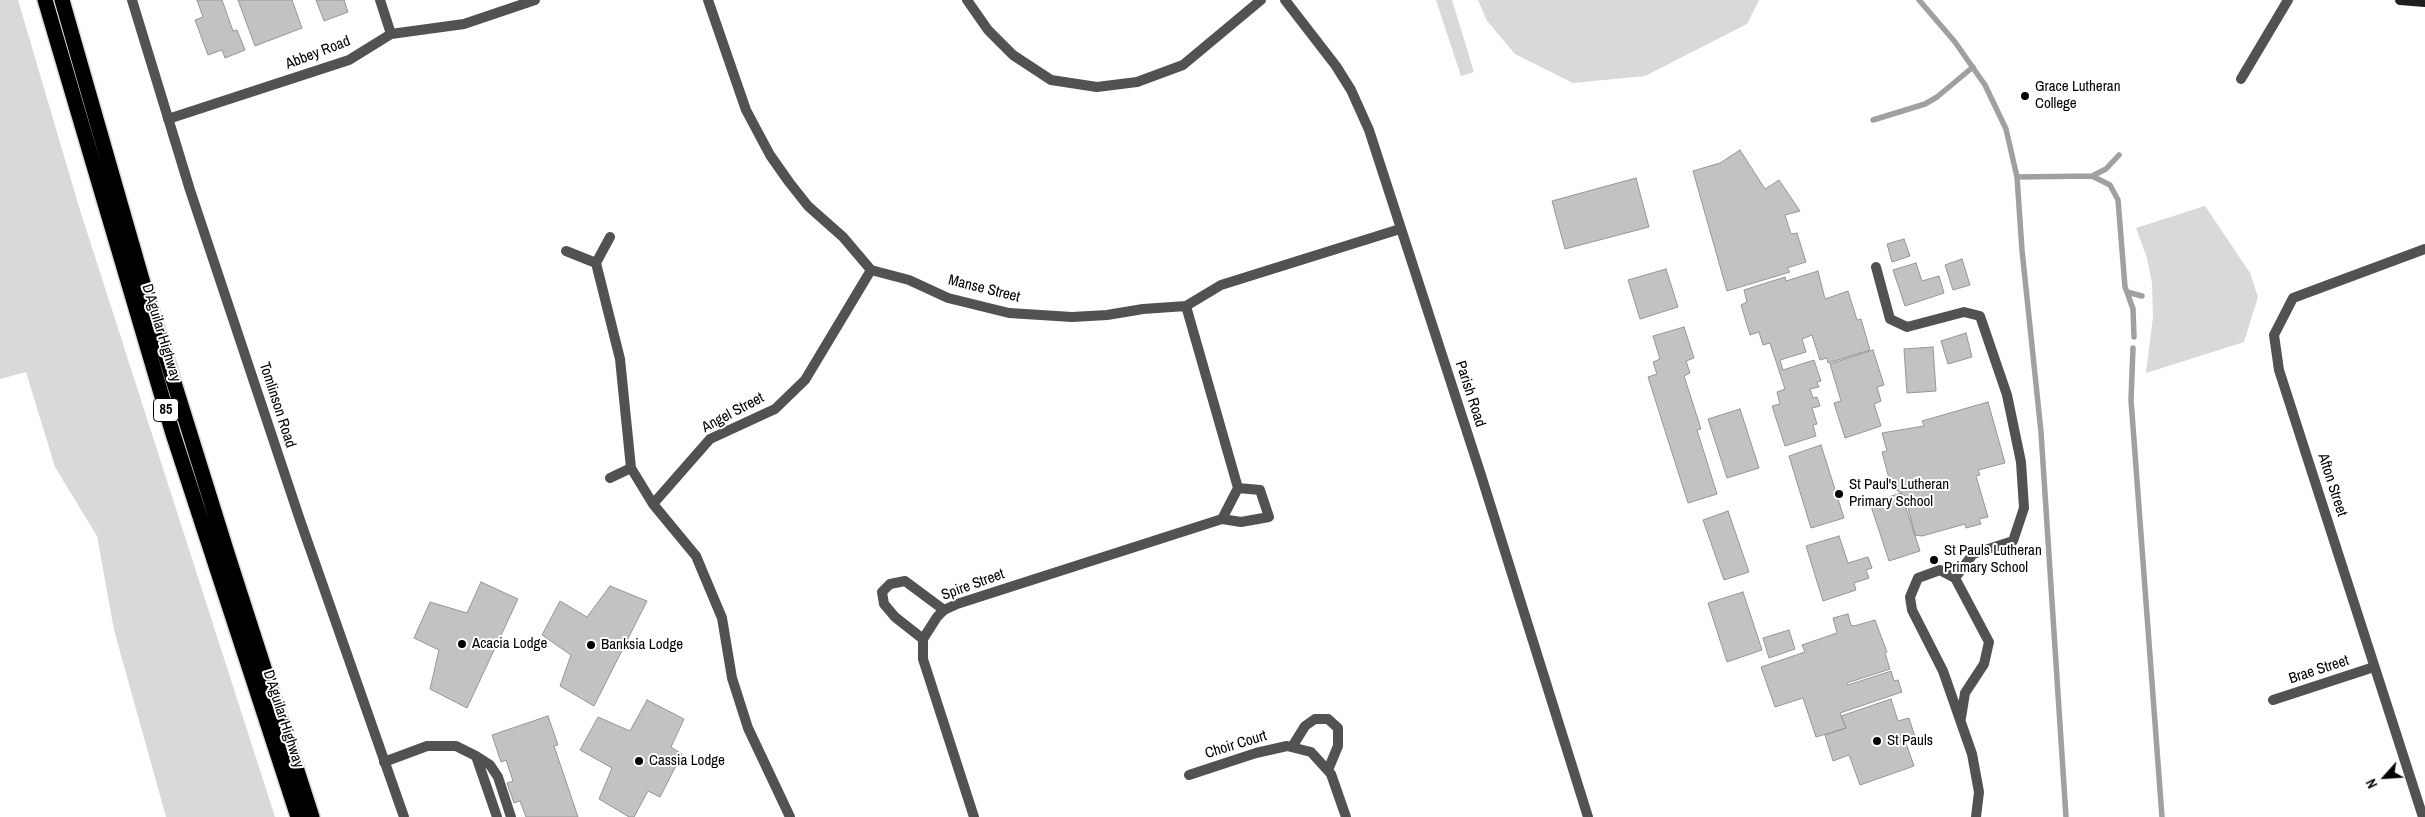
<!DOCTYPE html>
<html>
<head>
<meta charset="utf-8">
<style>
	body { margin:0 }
	#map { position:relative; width:2425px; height:817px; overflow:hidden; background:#fff; font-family:"Archivo Narrow",sans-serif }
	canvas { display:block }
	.north { position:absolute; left:2360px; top:752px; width:50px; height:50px; -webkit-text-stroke:4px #fff; paint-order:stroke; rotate:244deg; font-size:14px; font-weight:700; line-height:20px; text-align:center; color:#000 }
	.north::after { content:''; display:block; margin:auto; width:18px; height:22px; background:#000; clip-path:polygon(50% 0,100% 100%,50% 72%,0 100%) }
</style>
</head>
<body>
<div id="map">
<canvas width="2425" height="817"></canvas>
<div class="north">N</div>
</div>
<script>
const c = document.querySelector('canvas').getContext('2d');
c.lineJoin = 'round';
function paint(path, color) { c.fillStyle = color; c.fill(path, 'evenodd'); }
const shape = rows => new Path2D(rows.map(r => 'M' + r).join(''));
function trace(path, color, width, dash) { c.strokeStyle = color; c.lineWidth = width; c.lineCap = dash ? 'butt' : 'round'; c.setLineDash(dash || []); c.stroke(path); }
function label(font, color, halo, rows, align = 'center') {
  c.font = font + ' "Archivo Narrow",sans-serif'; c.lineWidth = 4; c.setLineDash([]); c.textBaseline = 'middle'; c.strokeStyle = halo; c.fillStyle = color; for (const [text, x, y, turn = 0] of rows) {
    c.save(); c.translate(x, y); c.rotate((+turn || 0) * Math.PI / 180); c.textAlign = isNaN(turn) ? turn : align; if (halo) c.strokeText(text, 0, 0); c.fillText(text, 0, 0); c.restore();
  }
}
const green = shape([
	[0,0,18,0,79,207,275,817,166,817,114,630,97,536,55,467,26,372,0,379],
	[1436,0,1452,0,1474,72,1461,76],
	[1478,0,1759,0,1747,24,1645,76,1573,83,1515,54,1487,21],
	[2205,206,2250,273,2258,297,2244,342,2146,373,2153,317,2152,283,2147,258,2136,228]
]);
const stream = shape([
	[1919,0,1955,42,1985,85,2006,129,2017,177,2022,250,2041,432,2066,817],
	[1873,120,1925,104,1937,97,1973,67],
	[2092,176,2106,169,2119,155],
	[2017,177,2092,176,2110,185,2118,200,2125,287,2127,292,2142,296],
	[2127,292,2133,309,2134,337],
	[2133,348,2131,400,2162,817]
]);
const building = shape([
	[197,0,222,0,233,31,237,30,245,50,225,58,222,50,208,55,195,20,203,17,197,0],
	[238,0,292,0,302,28,255,46,238,0],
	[316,0,344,0,348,12,324,21,316,0],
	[1740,150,1765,189,1779,180,1800,211,1785,215,1791,234,1797,233,1806,262,1787,268,1790,272,1727,291,1693,171,1720,163,1740,150],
	[1636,178,1649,227,1565,249,1552,201,1636,178],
	[1904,239,1910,256,1892,262,1887,244,1904,239],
	[1962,259,1970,285,1953,290,1945,265,1962,259],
	[1916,263,1922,281,1939,276,1944,293,1905,306,1893,270,1916,263],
	[1666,269,1678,307,1640,319,1628,280,1666,269],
	[1818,271,1825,299,1848,291,1857,320,1861,319,1870,350,1828,363,1827,358,1820,360,1812,335,1802,339,1806,352,1780,360,1783,370,1814,360,1821,381,1817,382,1819,387,1810,389,1813,398,1817,397,1820,406,1812,408,1817,424,1813,425,1816,436,1785,446,1772,406,1780,404,1777,392,1785,389,1770,343,1763,345,1759,332,1750,335,1741,305,1747,302,1744,290,1785,277,1786,281,1818,271],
	[1684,327,1694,358,1686,361,1690,373,1684,376,1701,429,1697,430,1717,494,1688,503,1648,377,1657,374,1653,362,1660,359,1653,336,1684,327],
	[1966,333,1972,357,1948,364,1941,341,1966,333],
	[1933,347,1936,391,1907,393,1904,349,1933,347],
	[1873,350,1884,385,1877,387,1881,401,1874,404,1881,426,1845,438,1834,403,1841,401,1830,364,1873,350],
	[1988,402,2005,463,1978,470,1980,475,1976,476,1988,517,1979,519,1981,524,1966,528,1965,524,1922,536,1915,535,1905,496,1891,486,1882,452,1887,451,1882,433,1924,426,1922,421,1988,402],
	[1740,409,1759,468,1727,478,1708,419,1740,409],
	[1821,445,1844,518,1811,528,1789,456,1821,445],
	[1901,493,1920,551,1889,561,1870,503,1901,493],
	[1728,511,1749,572,1724,580,1703,520,1728,511],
	[1839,536,1848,563,1868,557,1872,568,1866,570,1869,578,1854,583,1856,590,1823,601,1806,546,1839,536],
	[481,582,518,599,467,708,430,689,439,650,414,638,430,602,467,613,481,582],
	[610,586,647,601,594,706,560,686,571,655,542,635,560,601,587,617,610,586],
	[1743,592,1762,650,1727,662,1708,603,1743,592],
	[1848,614,1851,625,1854,626,1875,620,1887,652,1885,653,1890,669,1847,683,1848,685,1891,671,1894,681,1898,680,1902,692,1840,713,1846,728,1816,737,1803,698,1775,707,1761,667,1805,652,1802,645,1837,633,1833,618,1848,614],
	[1789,630,1795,649,1769,658,1763,638,1789,630],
	[1891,699,1898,721,1909,718,1916,740,1906,743,1914,766,1860,785,1849,755,1833,761,1825,735,1846,728,1841,716,1891,699],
	[647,700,684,719,671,747,682,754,660,797,648,791,634,817,629,817,599,799,612,768,580,750,598,717,630,731,647,700],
	[548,716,558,745,554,746,578,817,526,817,520,801,514,803,507,783,513,781,506,760,501,762,492,735,548,716]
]);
const lane = shape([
	[1876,267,1890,319,1907,327,1964,312,1980,316,2007,395,2021,462,2024,508,2013,541,1973,554,1955,578],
	[923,639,895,617,884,604,882,592,890,584,905,581,944,610],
	[1961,718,1965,693,1984,664,1989,642,1955,578,1940,570,1918,578,1910,597,1912,610,1943,671,1972,754,1979,792,1976,817],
	[476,756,490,765,498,777,511,817],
	[384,762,427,746,456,746,476,756,497,817]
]);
const street = shape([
	[132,0,190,190,300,520,404,817],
	[380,0,391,34],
	[708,0,746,110,770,155,789,182,808,206,843,237,871,270,909,280,948,298,1009,313,1072,317,1107,315,1143,309,1186,306,1221,285,1400,229],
	[967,0,988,30,1013,55,1051,80,1097,87,1137,82,1183,65,1261,0],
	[1285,0,1336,66,1351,90,1369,130,1481,475,1588,817],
	[2241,79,2288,0],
	[168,119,349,60,391,34,464,24,535,0],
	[566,251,596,263,620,359,631,468],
	[596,263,610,237],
	[610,478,631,468,653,504,696,556,722,618,732,678,748,728,790,817],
	[653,504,710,439,775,409,805,380,871,270],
	[1222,519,1238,488],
	[2273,700,2374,667],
	[1292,747,1305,726,1315,719,1328,719,1338,728,1338,746,1328,770],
	[1189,775,1256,753,1287,746,1311,752,1331,774,1346,817],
	[974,817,923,659,923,639,937,617,944,610,957,604,1222,519,1241,522,1269,517,1260,490,1238,488,1186,306],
	[2423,817,2279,370,2274,335,2293,298,2425,249]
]);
const secondary = shape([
	[2400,0,2425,2]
]);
const highway = shape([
	[45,0,173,434,298,817],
	[62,0,143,283,228,556,312,817]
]);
const markers = [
	[2025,96,5,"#000"],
	[1839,494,5,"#000"],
	[1934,560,5,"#000"],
	[462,644,5,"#000"],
	[591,645,5,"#000"],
	[1877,741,5,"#000"],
	[639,761,5,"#000"]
];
const shields = [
	[166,410,25]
];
const shieldNames = [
	["85",166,410]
];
const streetNames = [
	["Abbey Road",318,53,-21],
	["Manse Street",984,289,14],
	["D'Aguilar Highway",161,333,73],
	["Parish Road",1470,394,72],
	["Tomlinson Road",277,405,72],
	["Angel Street",733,413,-28],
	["Afton Street",2332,485,72],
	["Spire Street",973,585,-20],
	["Brae Street",2319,670,-18],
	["D'Aguilar Highway",283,719,72],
	["Choir Court",1236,745,-17]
];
const poiNames = [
	["Grace Lutheran",2035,87],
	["College",2035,104],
	["St Paul's Lutheran",1849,485],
	["Primary School",1849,502],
	["St Pauls Lutheran",1944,551],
	["Primary School",1944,568],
	["Acacia Lodge",472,644],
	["Banksia Lodge",601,645],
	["St Pauls",1887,741],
	["Cassia Lodge",649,761]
];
paint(green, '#d9d9d9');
trace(stream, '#a0a0a0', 5.5);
paint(building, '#c2c2c2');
trace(building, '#969696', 1);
trace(highway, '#dbdbdb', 18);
trace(lane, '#525252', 10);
trace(street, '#525252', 10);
trace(secondary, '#1f1f1f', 10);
trace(highway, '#000', 15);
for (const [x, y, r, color] of markers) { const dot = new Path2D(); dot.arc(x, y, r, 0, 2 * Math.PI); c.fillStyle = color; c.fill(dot); trace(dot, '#fff', 2); }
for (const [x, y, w] of shields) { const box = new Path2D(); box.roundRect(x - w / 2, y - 11.5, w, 23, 4); c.fillStyle = '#fff'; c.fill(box); trace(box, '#000', 1); }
label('bold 14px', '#000', null, shieldNames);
label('15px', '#000', '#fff', streetNames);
label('15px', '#000', '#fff', poiNames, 'left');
</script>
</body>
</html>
